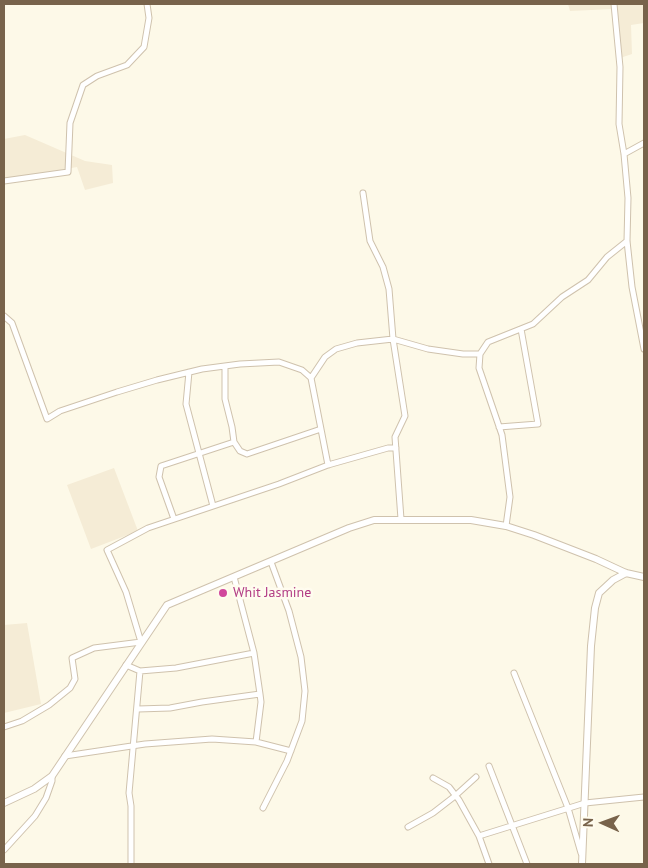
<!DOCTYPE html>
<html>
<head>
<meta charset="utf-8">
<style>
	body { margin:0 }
	#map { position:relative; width:648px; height:868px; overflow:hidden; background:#fdf9e8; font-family:"PT Sans",sans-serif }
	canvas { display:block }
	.frame { position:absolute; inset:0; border:5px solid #78634b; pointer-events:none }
	.north { position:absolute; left:578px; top:798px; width:50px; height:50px; -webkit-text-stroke:4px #fffcef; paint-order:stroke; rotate:272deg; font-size:14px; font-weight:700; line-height:20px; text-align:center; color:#78634b }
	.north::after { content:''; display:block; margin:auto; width:18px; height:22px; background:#78634b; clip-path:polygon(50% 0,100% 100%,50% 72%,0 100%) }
</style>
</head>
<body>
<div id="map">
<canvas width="648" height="868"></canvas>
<div class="frame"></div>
<div class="north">N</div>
</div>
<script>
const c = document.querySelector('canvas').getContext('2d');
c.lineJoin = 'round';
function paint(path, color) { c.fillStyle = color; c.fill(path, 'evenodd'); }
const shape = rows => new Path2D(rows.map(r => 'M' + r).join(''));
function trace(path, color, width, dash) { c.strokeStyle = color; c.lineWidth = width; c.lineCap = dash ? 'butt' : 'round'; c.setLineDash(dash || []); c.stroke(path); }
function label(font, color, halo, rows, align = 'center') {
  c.font = font + ' "PT Sans",sans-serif'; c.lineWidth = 5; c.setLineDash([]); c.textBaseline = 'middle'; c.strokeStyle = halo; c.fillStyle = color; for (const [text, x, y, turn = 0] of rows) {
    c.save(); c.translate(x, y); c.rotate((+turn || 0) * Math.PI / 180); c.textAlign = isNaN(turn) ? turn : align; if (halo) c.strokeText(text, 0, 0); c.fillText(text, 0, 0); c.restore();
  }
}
const residential = shape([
	[568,4,644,4,644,23,631,25,632,54,620,58,613,9,570,11],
	[25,135,85,161,112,165,113,183,85,190,77,167,4,180,4,139],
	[114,468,138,531,91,549,67,485],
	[27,623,41,704,4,713,4,625]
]);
const minor = shape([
	[614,4,620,67,619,124,624,154,628,198,627,241,632,287,644,349],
	[624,154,644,143],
	[4,181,68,172,70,123,83,85,97,76,127,65,144,47,149,18,147,4],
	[4,316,12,323,47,419,60,411,117,392,157,380,202,369,240,364,279,362,302,370,311,378,325,357,336,349,357,343,393,339,389,289,383,267,370,241,363,193],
	[189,372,186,404,213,506],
	[311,378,328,465],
	[499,427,538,424,521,329],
	[234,442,240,451,247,454,321,429],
	[174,519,159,477,161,466,234,442,232,427,225,399,225,366],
	[401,519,395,437,405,416,393,339,428,349,463,354,480,354],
	[506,526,510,497,502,435,479,368,480,354,488,342,533,324,562,297,588,280,607,257,627,241],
	[234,577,254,653,260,694,261,702,256,742],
	[126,665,140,671,129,793,131,806,131,863],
	[140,671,176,668,254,653],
	[514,673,568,808,581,853],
	[138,709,170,708,202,702,260,694],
	[4,727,22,721,49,705,70,688,75,679,72,658,94,648,141,642,126,592,107,550,148,528,279,484,328,465,388,448,396,448],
	[65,756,145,744,212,739,256,742,291,751],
	[489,766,527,864],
	[433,778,449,787,459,800,479,836,489,864],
	[263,808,287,761,302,721,305,691,301,657,289,611,271,562],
	[408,827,433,813,455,796,476,777],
	[479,836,585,803,644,797],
	[4,850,35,816,46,798,52,781,52,776]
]);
const tertiary = shape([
	[4,803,34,789,52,776,167,605,349,528,374,520,471,520,506,526,534,535,596,559,626,573,644,577],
	[582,864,591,646,595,608,599,593,613,580,626,573]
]);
const markers = [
	[223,593,5,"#d1479c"]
];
const hotelNames = [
	["Whit Jasmine",233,593]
];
paint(residential, '#f5ecd6');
trace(minor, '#cfc2ad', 7);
trace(tertiary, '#cfc2ad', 8);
trace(minor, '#fff', 5);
trace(tertiary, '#fff', 6);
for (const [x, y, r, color] of markers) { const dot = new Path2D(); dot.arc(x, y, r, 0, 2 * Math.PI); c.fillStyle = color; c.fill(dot); trace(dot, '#fffcef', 2); }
label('14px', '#b23c85', '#fffcef', hotelNames, 'left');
</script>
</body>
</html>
